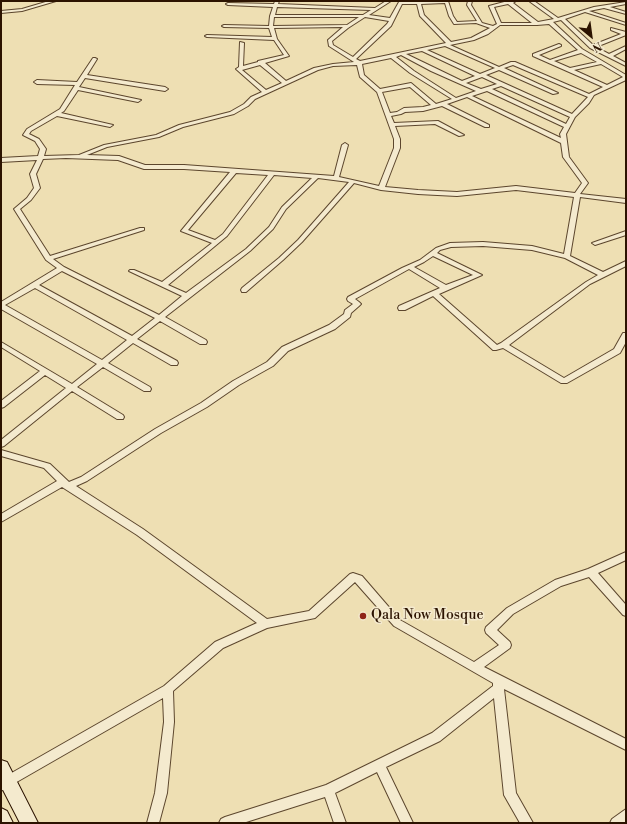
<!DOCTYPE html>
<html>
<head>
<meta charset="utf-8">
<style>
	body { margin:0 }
	#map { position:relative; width:627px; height:824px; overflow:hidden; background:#eedfb3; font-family:"Libre Bodoni",serif }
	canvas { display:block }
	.frame { position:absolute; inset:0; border:2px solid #2c1300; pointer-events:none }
	.north { position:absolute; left:571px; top:16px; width:40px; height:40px; -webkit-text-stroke:3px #f4eace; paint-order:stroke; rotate:151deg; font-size:11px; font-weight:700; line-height:16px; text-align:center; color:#2c1300 }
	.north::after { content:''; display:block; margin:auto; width:14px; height:18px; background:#2c1300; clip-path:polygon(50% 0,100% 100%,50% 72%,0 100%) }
</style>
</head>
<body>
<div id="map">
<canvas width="627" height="824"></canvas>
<div class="frame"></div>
<div class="north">N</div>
</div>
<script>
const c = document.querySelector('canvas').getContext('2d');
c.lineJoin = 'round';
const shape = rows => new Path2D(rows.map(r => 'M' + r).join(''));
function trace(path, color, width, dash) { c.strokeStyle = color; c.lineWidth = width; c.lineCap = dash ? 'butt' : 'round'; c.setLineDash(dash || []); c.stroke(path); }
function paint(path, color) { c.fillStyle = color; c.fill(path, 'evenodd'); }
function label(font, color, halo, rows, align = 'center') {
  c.font = font + ' "Libre Bodoni",serif'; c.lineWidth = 3; c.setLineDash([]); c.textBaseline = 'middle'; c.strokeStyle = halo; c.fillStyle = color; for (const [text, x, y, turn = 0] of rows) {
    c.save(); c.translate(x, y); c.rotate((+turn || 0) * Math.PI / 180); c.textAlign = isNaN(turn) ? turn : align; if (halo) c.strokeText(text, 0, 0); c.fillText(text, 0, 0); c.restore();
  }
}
const street = shape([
	[49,1,56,1,22,11,1,13,1,11,22,9,49,1],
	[275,1,279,1,278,4,375,8,386,1,391,1,369,15,390,18,399,2,448,1,453,16,457,22,477,21,467,5,468,1,472,1,471,5,482,23,493,26,497,24,489,6,508,1,516,1,513,3,538,22,554,19,529,1,534,1,558,18,594,7,626,2,626,4,610,7,626,12,626,14,604,8,589,11,626,23,626,25,585,12,565,19,593,45,621,34,611,30,611,28,626,32,626,35,596,47,609,54,626,46,626,49,613,56,626,63,626,66,590,48,561,20,553,22,582,49,626,75,626,80,594,95,589,103,575,117,566,134,569,157,588,183,580,194,626,199,626,203,580,197,570,256,603,272,626,261,626,266,590,284,509,345,564,378,614,349,623,333,626,333,626,342,620,353,567,383,561,383,503,348,496,350,493,350,433,296,405,310,399,310,398,308,399,306,440,288,409,269,355,299,359,302,361,304,359,306,351,313,350,317,335,329,288,351,273,366,239,385,207,407,161,433,87,481,76,486,143,529,267,619,309,611,350,574,353,573,362,576,400,620,474,662,499,645,486,633,485,630,486,627,507,608,555,580,588,569,626,552,626,560,598,573,626,605,626,616,623,615,589,577,561,586,513,614,497,630,510,642,511,645,510,648,484,667,626,739,626,750,504,689,516,793,533,823,520,823,504,795,494,698,440,741,386,767,413,823,401,823,377,772,335,793,346,823,334,823,325,797,243,823,219,823,221,819,225,817,326,785,432,733,493,686,493,683,394,626,355,582,315,618,267,628,223,648,173,691,174,722,167,793,159,823,147,823,155,793,164,722,163,698,1,791,1,779,164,686,215,642,257,623,137,535,62,487,1,522,1,514,57,481,44,468,1,456,1,450,50,464,69,482,81,477,155,429,201,403,233,381,267,362,282,347,329,325,344,314,345,310,353,304,348,301,347,299,348,297,402,268,420,260,436,248,450,243,483,242,532,246,564,254,574,197,516,190,457,196,418,194,381,190,354,183,302,242,283,260,246,292,242,292,241,290,242,288,279,258,298,240,349,182,318,178,286,209,273,229,250,251,165,317,206,340,207,342,206,344,200,344,160,321,137,339,177,361,178,363,177,365,171,365,133,343,108,363,150,387,151,389,150,391,144,391,103,367,77,387,123,415,124,417,123,419,117,419,72,391,4,446,1,447,1,440,66,388,45,375,4,407,1,408,1,401,40,371,1,347,1,342,72,384,97,364,1,309,1,302,57,268,46,260,14,209,27,198,34,188,30,174,37,160,1,162,1,158,38,156,40,149,35,141,23,135,27,129,60,109,75,85,37,84,34,82,37,80,77,82,93,58,95,58,97,59,87,75,165,87,168,89,165,91,85,78,79,87,141,100,138,102,78,90,64,111,61,113,113,125,110,127,57,116,31,131,29,134,39,139,46,149,44,156,79,155,104,145,156,135,179,125,230,112,244,104,251,97,262,92,236,69,239,67,240,42,244,43,243,66,258,62,258,61,284,55,274,40,207,37,205,36,207,35,272,37,269,28,224,27,222,26,224,25,269,26,270,16,273,7,228,5,226,4,228,3,274,4,275,1],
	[445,3,449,16,454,24,476,23,490,28,471,38,451,42,424,15,421,4,445,3],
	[402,4,417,4,420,16,446,43,360,61,356,59,391,26,402,4],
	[508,4,532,23,501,23,494,7,508,4],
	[277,7,371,10,363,15,275,15,277,7],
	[274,17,359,17,347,25,273,26,274,17],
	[365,17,389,21,387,24,353,57,333,45,332,41,348,28,365,17],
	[549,24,578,50,550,60,539,55,561,46,561,45,559,44,533,54,533,56,603,87,589,94,515,62,511,62,499,67,450,45,474,40,488,34,500,25,537,25,549,24],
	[343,27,328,40,329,46,354,62,333,64,314,68,286,81,265,63,289,56,277,39,274,28,343,27],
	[445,46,495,68,480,74,427,50,445,46],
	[422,51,475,76,462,81,406,54,422,51],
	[581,53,597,62,570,68,554,61,581,53],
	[401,55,431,71,476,91,456,98,414,71,396,57,401,55],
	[391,58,410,73,452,99,436,104,411,83,380,89,364,75,362,64,391,58],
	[601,64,623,77,607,85,574,70,601,64],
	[260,65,282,83,266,90,242,70,260,65],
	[357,65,360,77,377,92,394,139,394,148,379,186,339,177,348,145,345,143,342,145,334,176,184,165,145,165,119,156,87,155,107,147,159,137,183,127,234,114,248,106,255,99,318,70,333,66,357,65],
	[513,65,588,97,572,114,486,75,499,70,553,94,558,93,504,68,513,65],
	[482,77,497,84,481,89,466,83,482,77],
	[501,86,570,117,566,124,492,89,501,86],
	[410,87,431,105,423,107,404,108,397,112,390,113,382,92,410,87],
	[487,91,564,127,560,134,561,138,472,96,487,91],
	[467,97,561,143,563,157,582,183,575,193,516,186,457,192,418,190,385,187,400,148,400,139,395,126,435,124,459,136,464,135,438,121,394,123,391,116,401,114,405,112,423,111,442,106,485,127,489,127,489,125,447,104,467,97],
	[66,158,118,160,144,169,184,169,230,172,181,231,212,243,162,282,134,270,130,270,129,271,182,296,159,315,64,267,53,259,144,230,144,228,140,228,50,256,20,209,31,200,40,188,36,174,43,159,66,158],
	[236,173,268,175,223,234,215,240,188,230,236,173],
	[274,175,312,178,282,207,269,227,246,249,186,293,168,285,227,236,274,175],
	[483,246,532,250,565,258,598,275,586,282,501,343,497,345,439,294,482,275,437,253,440,250,451,247,483,246],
	[433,256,473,275,446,285,414,267,424,262,433,256],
	[62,271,155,318,132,336,39,285,62,271],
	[35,288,127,340,102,360,5,305,35,288],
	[626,231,626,235,595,245,592,243,626,231],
	[626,809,626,822,610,823,612,819,626,809]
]);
const secondary = shape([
	[1,760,7,762,38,823,20,823,1,786,1,760],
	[1,808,7,811,13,823,1,823,1,808]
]);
const markers = [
	[363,616,4,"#8f2418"]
];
const nearPoinames = [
	["Qala Now Mosque",371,616]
];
trace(street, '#5c462d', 2);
trace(secondary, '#2c1300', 2);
paint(street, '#f4eace');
paint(secondary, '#f4eace');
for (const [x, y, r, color] of markers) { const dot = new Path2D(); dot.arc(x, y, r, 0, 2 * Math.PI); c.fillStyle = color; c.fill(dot); trace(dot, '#f4eace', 1.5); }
label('14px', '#2c1300', '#f4eace', nearPoinames, 'left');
</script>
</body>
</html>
